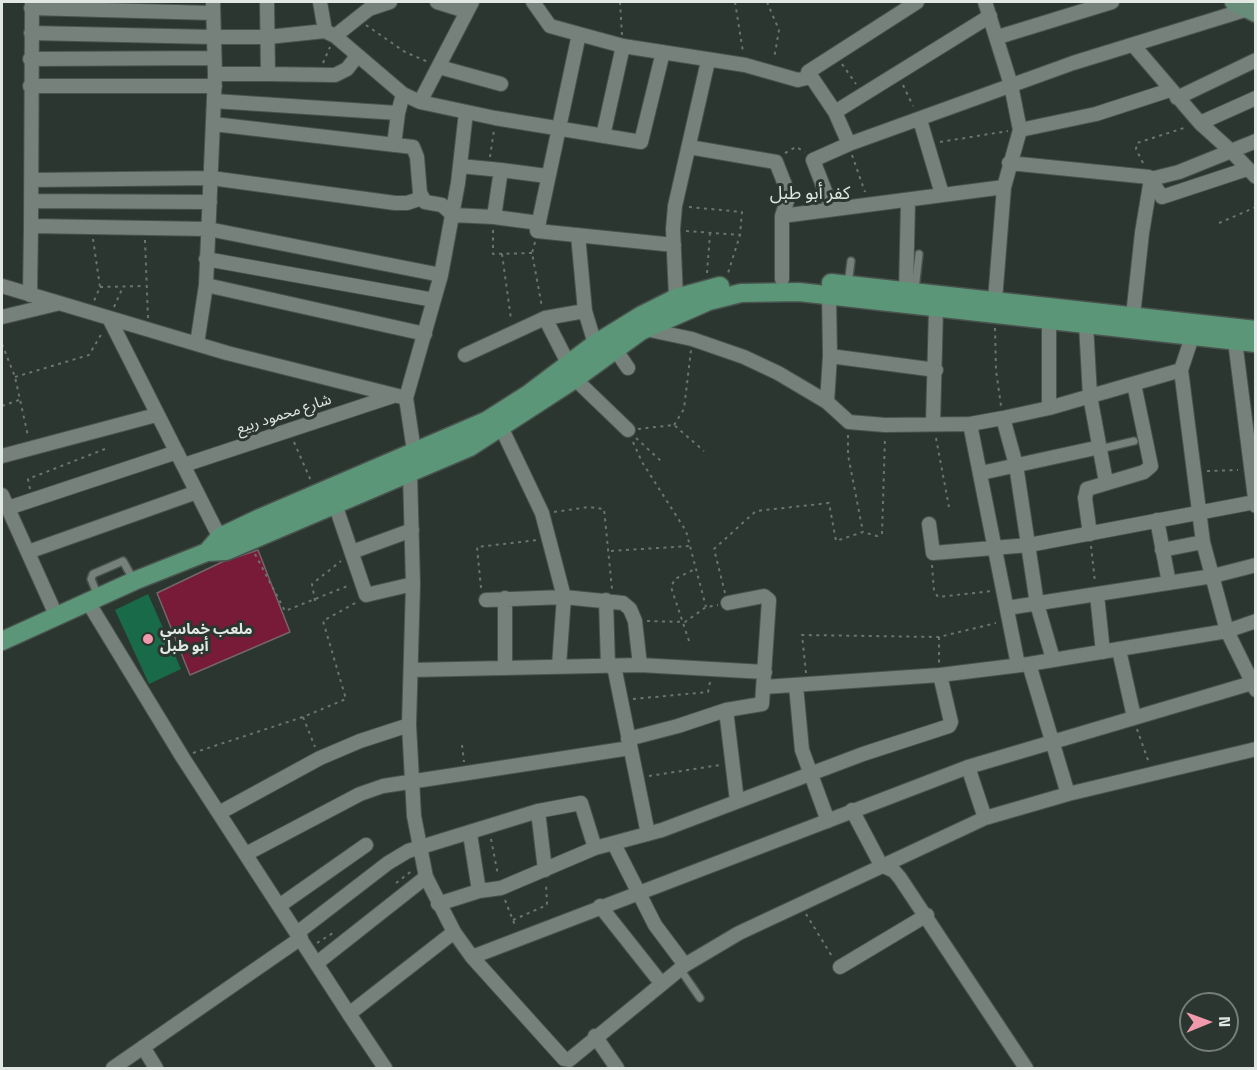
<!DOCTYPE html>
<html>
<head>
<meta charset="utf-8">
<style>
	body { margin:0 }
	#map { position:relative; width:1257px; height:1070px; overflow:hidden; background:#2b3630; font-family:"Titillium Web",sans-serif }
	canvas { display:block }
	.frame { position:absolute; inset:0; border:3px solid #e1e7e3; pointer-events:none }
	.north { position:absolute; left:1179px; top:992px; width:60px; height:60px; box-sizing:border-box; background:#2b3630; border:2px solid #747d78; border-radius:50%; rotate:89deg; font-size:16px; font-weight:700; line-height:24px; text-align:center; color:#e1e7e3 }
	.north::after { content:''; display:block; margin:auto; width:21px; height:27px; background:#f29aad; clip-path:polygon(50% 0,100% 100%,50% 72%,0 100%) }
</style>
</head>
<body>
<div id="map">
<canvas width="1257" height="1070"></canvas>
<div class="frame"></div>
<div class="north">N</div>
</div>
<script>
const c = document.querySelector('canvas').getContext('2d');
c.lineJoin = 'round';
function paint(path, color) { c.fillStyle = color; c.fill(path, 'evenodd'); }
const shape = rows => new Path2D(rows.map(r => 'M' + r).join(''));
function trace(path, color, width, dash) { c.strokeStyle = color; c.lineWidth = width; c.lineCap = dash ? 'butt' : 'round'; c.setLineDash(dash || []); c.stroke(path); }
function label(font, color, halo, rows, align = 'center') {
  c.font = font + ' "Titillium Web","Noto Sans Arabic",sans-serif'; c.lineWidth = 6; c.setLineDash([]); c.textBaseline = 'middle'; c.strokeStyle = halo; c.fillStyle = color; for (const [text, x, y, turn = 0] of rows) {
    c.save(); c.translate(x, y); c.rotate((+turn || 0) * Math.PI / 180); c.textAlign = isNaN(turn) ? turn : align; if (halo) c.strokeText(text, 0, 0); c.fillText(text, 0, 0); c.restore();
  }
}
const green = shape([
	[148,594,181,669,149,684,115,610]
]);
const building = shape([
	[258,550,290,632,190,675,157,593,222,562,258,550]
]);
const path = shape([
	[620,2,622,35],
	[735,2,743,52],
	[767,2,779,30,774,59],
	[366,25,405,52,428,62],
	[323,63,330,47],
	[842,64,856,84],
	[903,85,913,106],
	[940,142,1008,131],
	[785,153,796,147,805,152],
	[852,155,865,192],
	[490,157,494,130],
	[1143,163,1136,149,1137,143,1187,127],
	[689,207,742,212,740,235,728,273],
	[1219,223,1256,207],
	[493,230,493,254,532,253],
	[686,231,740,235],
	[93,239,100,287,94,301],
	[145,240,148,318],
	[535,242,532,253,542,307],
	[502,254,511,319],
	[707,273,710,234],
	[100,287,145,286],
	[114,307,123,287],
	[995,328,996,370,1001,406],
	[2,344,15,377,28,436],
	[15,377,89,355,102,333],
	[2,406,19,400],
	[674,425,684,409,691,350],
	[638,429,674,425,704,451],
	[848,435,848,455,863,532],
	[636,438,662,462],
	[936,438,949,507],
	[294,442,311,481],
	[633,442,642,462,686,531,706,607],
	[1207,471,1238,470],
	[30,489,28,479,105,449],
	[554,512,589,507,604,509,612,589],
	[1091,546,1095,582],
	[611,551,689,546],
	[255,554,285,611,350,585],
	[932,565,934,591,938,597,992,591],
	[481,588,477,547,538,540],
	[725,593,714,549,756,511,829,503,836,541,863,532,877,536,882,534,885,437],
	[315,601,312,584,341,561],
	[647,621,685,622,706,607,718,605],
	[939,637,939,663],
	[689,641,671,587,675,579,695,569],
	[806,673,802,635,939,637,996,623],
	[633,699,708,692,710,682],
	[303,717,315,747],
	[1137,729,1149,763],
	[462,745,464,762],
	[193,753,303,717,346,699,323,621,357,602],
	[649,776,720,765],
	[491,839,498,875],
	[396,883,413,870],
	[505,900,516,928],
	[806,914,833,958],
	[513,920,547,905,546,883],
	[317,943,333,933]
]);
const lane = shape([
	[848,285,851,261],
	[915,290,919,254],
	[1100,449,1134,441],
	[98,596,91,579,93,574,123,561,133,579],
	[680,969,700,998]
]);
const street = shape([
	[32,2,31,226,208,229,441,275],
	[320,2,325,31],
	[437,2,466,11],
	[533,2,550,26,579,34],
	[985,2,1011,85,1020,130,1004,187,995,300],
	[31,8,212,13],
	[31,33,213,37,268,37,325,31,335,36,403,94,420,102,495,118,641,142,663,52],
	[335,36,369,9,390,2],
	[998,37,1112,2],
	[1134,46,1200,123,1231,151,1256,177],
	[30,59,214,58],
	[439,67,501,84],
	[215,74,268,74,267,2],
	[268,74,335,75,347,69,357,56],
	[30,86,215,86],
	[1177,98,1256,60],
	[214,101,398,113,403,94],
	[420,102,472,2],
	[835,112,990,16],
	[920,120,942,194],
	[1200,123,1256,98],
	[213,124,413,147,417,157,420,193,425,202,442,205,453,215,494,217,539,223],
	[1020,130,1096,114,1170,90],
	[603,136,623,46],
	[849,144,835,112,808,72,917,2],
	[394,145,398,113],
	[689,147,776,162,789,195,782,216,782,279],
	[1009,163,1149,177,1162,197,1247,169],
	[460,166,501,170],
	[31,180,211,178,395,203,407,203,422,198],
	[31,201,210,202],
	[832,209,813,160,849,144,1073,63,1248,9],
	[782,216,1004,187],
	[494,217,501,170,547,176],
	[578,235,585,311,595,344],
	[674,245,537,231,579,34,623,46,745,65,798,80,811,77],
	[206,259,434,300],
	[206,285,425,334],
	[2,286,227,353,406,398],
	[906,291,908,202],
	[30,295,31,226],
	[676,298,673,229,675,206,708,61],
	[1133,316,1142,233,1151,179,1179,172,1256,141],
	[2,317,56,304],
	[109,318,224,546],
	[545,318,568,363],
	[1049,320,1049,408],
	[1086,324,1090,396,1106,482],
	[645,329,692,339,744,357,778,373,827,402,849,422,885,425,970,424,1003,418,1049,408,1181,370],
	[1192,337,1181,370,1203,542,1227,631,1256,690],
	[1235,341,1256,506],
	[197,344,206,285,215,74,213,2],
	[615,349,628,368],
	[465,355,545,318,585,311],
	[830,356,936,370],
	[575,379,628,430],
	[827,402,830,356,829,295],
	[1003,418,1016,465,1037,604,1053,659],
	[933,423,936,309],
	[970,424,1018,665],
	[501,427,542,513,564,597,559,666],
	[414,451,406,398,441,275,458,183,466,112],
	[2,456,156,415],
	[184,465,393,396],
	[981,473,1100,447],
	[2,495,56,615],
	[335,504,366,595,413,584],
	[8,508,177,452],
	[1157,520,1169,583],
	[929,524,933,553,1029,545,1255,502],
	[1090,534,1085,498,1087,489,1144,472,1151,466,1134,384],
	[1162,550,1203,542],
	[28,552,197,492],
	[352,552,412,530],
	[1097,595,1103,652],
	[505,598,505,667],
	[486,600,564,597,623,603,630,609,635,621,640,665],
	[606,600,608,666],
	[88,602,183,758,349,1014,454,932,426,877,414,816,409,725,413,584,410,473],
	[1007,608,1213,576,1256,565],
	[1119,650,1134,717],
	[614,666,648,834],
	[411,670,640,665,765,672],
	[796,686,802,750,828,821],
	[764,687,940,675,1029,664,1227,631,1256,621],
	[726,710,737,801],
	[628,739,678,726,726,710,762,704,769,600,764,596,728,603],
	[968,767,985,818,1068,794,1029,664],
	[1068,794,1256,749],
	[852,810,881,865,894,871,900,878,1026,1068],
	[538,811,545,870],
	[219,813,320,758,360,741,409,725],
	[470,834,479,891],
	[614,844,655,925,685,965,739,933,985,818],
	[246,854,360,794,383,786,630,748],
	[438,904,479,891,501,888,595,848,662,830,863,754,949,726,951,722,940,675],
	[279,906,366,845],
	[600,906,661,983],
	[454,932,472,957,564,1059,569,1060,685,965],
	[297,933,388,863,408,851,538,811,581,803,595,848],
	[472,957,968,767,1252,683],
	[317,963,426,877],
	[840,967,927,915],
	[349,1014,385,1068],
	[595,1036,617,1068],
	[143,1047,156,1068],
	[113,1068,301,938]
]);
const secondary = shape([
	[1234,2,1256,13]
]);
const primary = shape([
	[831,283,1256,330],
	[207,552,220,537,260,518,486,421,530,393,595,344,642,315,676,298,720,286],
	[2,641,134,581,207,552,226,551,470,447,575,379,641,331,709,301,741,293,799,292,1256,343]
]);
const markers = [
	[148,639,6,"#f29aad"]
];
const streetNames = [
	["شارع محمود ربيع",284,415,-18]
];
const poiNames = [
	["ملعب خماسي",160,630],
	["أبو طبل",160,647]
];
const quarterNames = [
	["كفر أبو طبل",810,195]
];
paint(green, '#186a48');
paint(building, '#771b39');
trace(building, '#746669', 1.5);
trace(lane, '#49524d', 10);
trace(street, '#49524d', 16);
trace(secondary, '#49524d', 21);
trace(primary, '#49524d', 21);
trace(path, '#6b746f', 2, [3, 4.5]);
trace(lane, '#75817a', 7);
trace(street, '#75817a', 14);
trace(secondary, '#688c7a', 18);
trace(primary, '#5b9679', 18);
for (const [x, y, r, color] of markers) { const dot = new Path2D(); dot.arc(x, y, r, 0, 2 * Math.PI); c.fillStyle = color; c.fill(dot); trace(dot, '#2b3630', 2); }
label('15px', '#e1e7e3', '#2b3630', streetNames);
label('bold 15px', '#e1e7e3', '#2b3630', poiNames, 'left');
label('18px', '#dbe8e0', '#2b3630', quarterNames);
</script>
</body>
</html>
